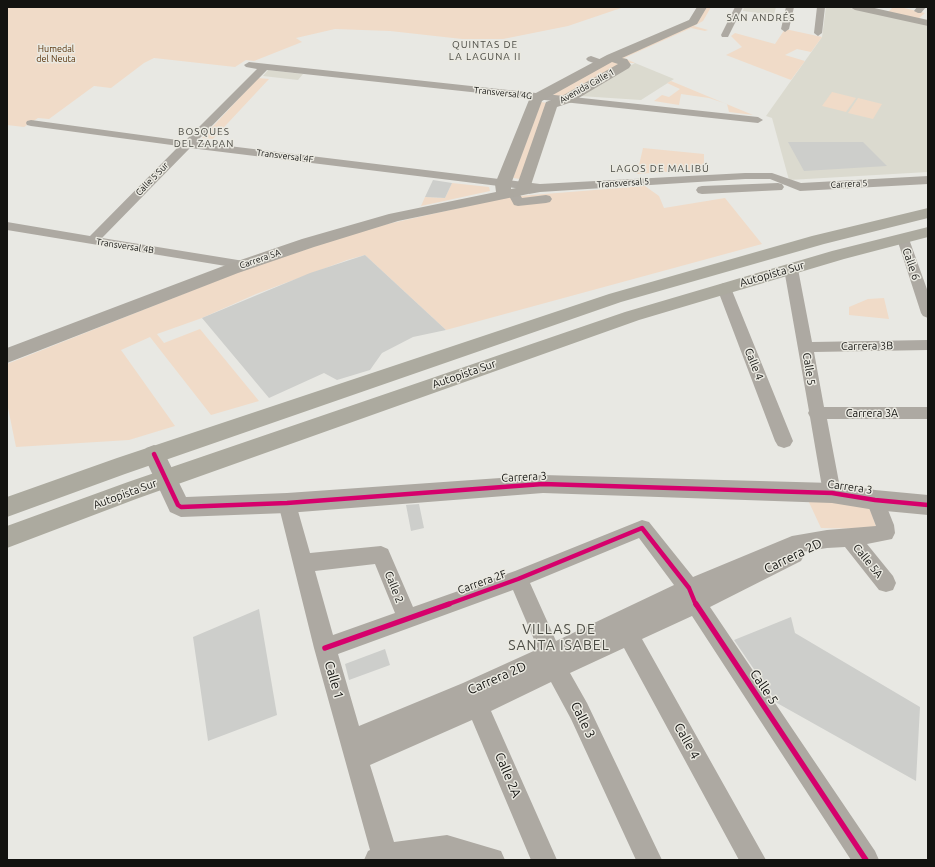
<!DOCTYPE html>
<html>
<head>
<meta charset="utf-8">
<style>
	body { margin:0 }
	#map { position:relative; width:935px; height:867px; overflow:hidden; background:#e8e8e3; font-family:Ubuntu,sans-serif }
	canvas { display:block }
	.frame { position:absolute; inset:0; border:8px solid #131310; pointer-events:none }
</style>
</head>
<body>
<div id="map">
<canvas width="935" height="867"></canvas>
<div class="frame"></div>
</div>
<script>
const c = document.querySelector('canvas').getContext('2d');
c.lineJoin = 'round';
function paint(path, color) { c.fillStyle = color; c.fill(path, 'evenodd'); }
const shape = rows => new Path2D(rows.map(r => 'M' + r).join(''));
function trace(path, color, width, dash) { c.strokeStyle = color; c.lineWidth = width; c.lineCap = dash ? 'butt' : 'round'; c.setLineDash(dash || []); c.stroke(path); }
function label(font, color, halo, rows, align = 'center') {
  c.font = font + ' Ubuntu,sans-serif'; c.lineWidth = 3; c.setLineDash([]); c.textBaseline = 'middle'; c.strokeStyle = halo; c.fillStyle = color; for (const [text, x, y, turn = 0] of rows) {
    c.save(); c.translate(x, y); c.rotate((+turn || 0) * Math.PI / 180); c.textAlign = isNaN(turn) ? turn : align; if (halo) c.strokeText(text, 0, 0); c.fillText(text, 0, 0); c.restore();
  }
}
const built = shape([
	[744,7,776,7,774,15,743,11],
	[826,7,846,7,928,25,928,172,789,180,772,118,766,116,822,37],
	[635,63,674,79,641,100,580,96],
	[268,70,303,74,298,80,263,76]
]);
const green = shape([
	[7,7,624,7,568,26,503,39,462,39,390,31,335,29,296,38,302,42,254,61,246,60,235,67,154,58,144,63,111,88,94,86,49,119,38,118,24,127,7,125],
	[705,7,711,7,703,21,694,26,708,30,705,31,691,28,624,58,635,63,629,63,618,57,698,21],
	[893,7,900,7,925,13,918,19,888,12],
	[785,29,822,37,811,52,797,49,785,55,805,61,791,80,726,55,742,47,731,36,735,33,775,44],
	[610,62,617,62,618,65,563,97,556,97,553,94],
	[258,78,269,79,213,139,202,138],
	[671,81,753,115,729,112,727,104,709,98,681,94,679,105,654,101,662,95,669,97,680,89,667,83],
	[832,92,856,98,846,112,822,106],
	[858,98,882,104,873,119,848,113],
	[541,102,547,103,520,179,513,178],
	[643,148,704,154,704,169,637,174],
	[452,183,489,187,490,191,421,206,425,197,445,198],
	[645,186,659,196,664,208,725,198,762,244,446,330,365,255,347,260,256,294,202,318,157,334,164,343,200,329,259,401,211,415,150,337,121,350,175,426,129,440,16,447,7,403,7,364,241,271,370,228,507,197],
	[884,298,889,319,849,315,849,307,868,299],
	[807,498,868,504,877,529,821,528]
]);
const building = shape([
	[788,142,863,142,887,166,804,171],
	[433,180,452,183,445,198,425,197],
	[365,255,446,330,413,337,382,353,370,370,337,380,324,373,269,398,202,318,310,273],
	[419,504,424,528,411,531,406,505],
	[259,609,277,715,208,741,193,637],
	[791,617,795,633,920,707,916,781,777,703,734,640],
	[385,649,390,665,349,680,345,664]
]);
const minor = shape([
	[735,7,743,7,728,37,722,37,721,35,735,7],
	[786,7,794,7,789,29,785,32,781,29,786,7],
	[817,7,825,7,822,33,818,36,814,33,817,7],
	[917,7,926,7,921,13,918,13,914,11,917,7],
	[591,56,605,61,607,63,602,66,588,61,586,59,588,57,591,56],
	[249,62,758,117,763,120,758,123,267,70,196,142,540,184,745,173,772,173,801,183,928,176,928,184,800,191,770,179,745,179,540,192,529,194,525,193,523,189,190,148,102,238,244,261,249,262,251,265,249,268,244,269,7,230,7,222,90,236,179,146,31,126,27,125,26,123,27,121,31,120,185,141,257,69,246,67,244,65,249,62],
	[778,183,782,184,784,187,782,190,702,194,698,193,696,190,698,187,702,186,778,183],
	[514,190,518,191,522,198,546,195,550,196,552,199,550,202,546,203,518,206,514,205,508,194,510,191,514,190],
	[903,235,908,236,909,239,928,292,928,318,923,316,921,313,897,239,898,236,903,235],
	[791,265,796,266,798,269,812,342,928,340,928,350,814,352,824,407,928,407,928,419,827,419,841,493,838,498,832,501,826,498,823,493,810,417,808,413,809,411,784,269,786,266,791,265],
	[724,283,729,285,731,288,793,441,790,446,784,448,778,446,775,441,717,288,719,285,724,283],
	[875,492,881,494,884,500,894,525,895,533,892,539,867,544,893,576,896,583,893,590,886,592,879,590,845,547,827,548,802,552,804,555,801,561,710,607,875,851,879,860,851,860,692,616,642,639,766,860,739,860,624,648,570,673,587,703,662,860,636,860,571,719,551,682,491,711,557,860,531,860,472,720,370,765,394,842,447,835,501,851,505,860,364,860,368,851,370,850,314,648,278,503,280,497,287,495,294,497,310,553,381,546,388,549,413,607,515,571,642,520,649,522,693,577,792,536,827,530,876,526,866,500,869,494,875,492],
	[639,538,674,585,556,641,530,583,639,538],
	[375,564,395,613,333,635,315,571,375,564],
	[513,590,538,649,463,683,359,726,338,654,513,590]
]);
const tertiary = shape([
	[154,445,162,448,186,497,287,493,543,475,832,483,875,490,928,495,928,515,875,510,832,503,543,493,287,513,181,517,170,512,143,454,146,448,154,445]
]);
const secondary = shape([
	[697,7,707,7,697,24,622,58,627,59,631,65,629,68,572,102,557,107,528,194,398,221,314,247,238,273,7,363,7,348,226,265,302,239,389,214,496,192,495,184,529,100,534,94,607,55,689,20,697,7],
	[612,62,618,64,562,96,546,102,516,188,511,189,511,184,542,101,612,62],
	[850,7,870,7,928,20,928,26,855,10,850,7]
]);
const trunk = shape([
	[928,208,928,218,824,244,621,302,125,474,7,517,7,497,117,458,609,294,812,236,928,208],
	[928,227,928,237,844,259,639,320,136,499,7,548,7,526,128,482,625,312,832,251,928,227]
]);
const cyclewayFar1 = shape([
	[154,454,178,505,181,507,287,503,543,484,832,493,875,500,928,505],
	[446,605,518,579,642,528,689,588,696,605]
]);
const cycleway = shape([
	[696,604,866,860],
	[325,648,449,604]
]);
const farParknames = [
	["Humedal",56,49],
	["del Neuta",56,59]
];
const farStreetnames = [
	["Avenida Calle 1",587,86,-29],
	["Transversal 4G",503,93,6],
	["Transversal 4F",285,156,7],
	["Calle 5 Sur",152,179,-46],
	["Transversal 5",623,183,-4],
	["Carrera 5",849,184,-3],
	["Transversal 4B",125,246,9],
	["Carrera 5A",260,259,-19]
];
const farNeighbourhoodnames = [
	["SAN ANDRÉS",761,18],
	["QUINTAS DE",485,45],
	["LA LAGUNA II",485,57],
	["BOSQUES",204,132],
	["DEL ZAPAN",204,144],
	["LAGOS DE MALIBÚ",660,169]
];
const streetNames = [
	["Calle 6",911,264,71],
	["Autopista Sur",772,274,-16],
	["Carrera 3B",867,346,-1],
	["Calle 4",754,364,68],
	["Calle 5",809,369,81],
	["Autopista Sur",464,374,-19],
	["Carrera 3A",872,413],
	["Carrera 3",524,477,-3],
	["Carrera 3",850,487,8],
	["Autopista Sur",125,494,-20],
	["Calle 5A",868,561,51],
	["Carrera 2F",482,582,-20],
	["Calle 2",394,587,68]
];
const nearStreetnames = [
	["Carrera 2D",793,556,-26],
	["Carrera 2D",497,678,-24],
	["Calle 1",334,680,74],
	["Calle 5",764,687,56],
	["Calle 3",583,720,64],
	["Calle 4",687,741,61],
	["Calle 2A",508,775,67]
];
const nearNeighbourhoodnames = [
	["VILLAS DE",559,629],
	["SANTA ISABEL",559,645]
];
paint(built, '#dbdacf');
paint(green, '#f0dbc8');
paint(building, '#cdcecb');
paint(minor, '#ada9a2');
paint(tertiary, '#ada9a2');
paint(secondary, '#aca8a0');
paint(trunk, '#acaa9f');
trace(cyclewayFar1, '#d6006c', 4.5);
trace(cycleway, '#d6006c', 5.5);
label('9px', '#59330b', '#eae9e1', farParknames);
label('9px', '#131310', '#eae9e1', farStreetnames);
c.letterSpacing = '1px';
label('10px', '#4c4c45', '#eae9e1', farNeighbourhoodnames);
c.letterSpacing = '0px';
label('11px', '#131310', '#eae9e1', streetNames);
label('13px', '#131310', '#eae9e1', nearStreetnames);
c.letterSpacing = '1px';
label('14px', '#4c4c45', '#eae9e1', nearNeighbourhoodnames);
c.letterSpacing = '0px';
</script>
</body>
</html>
